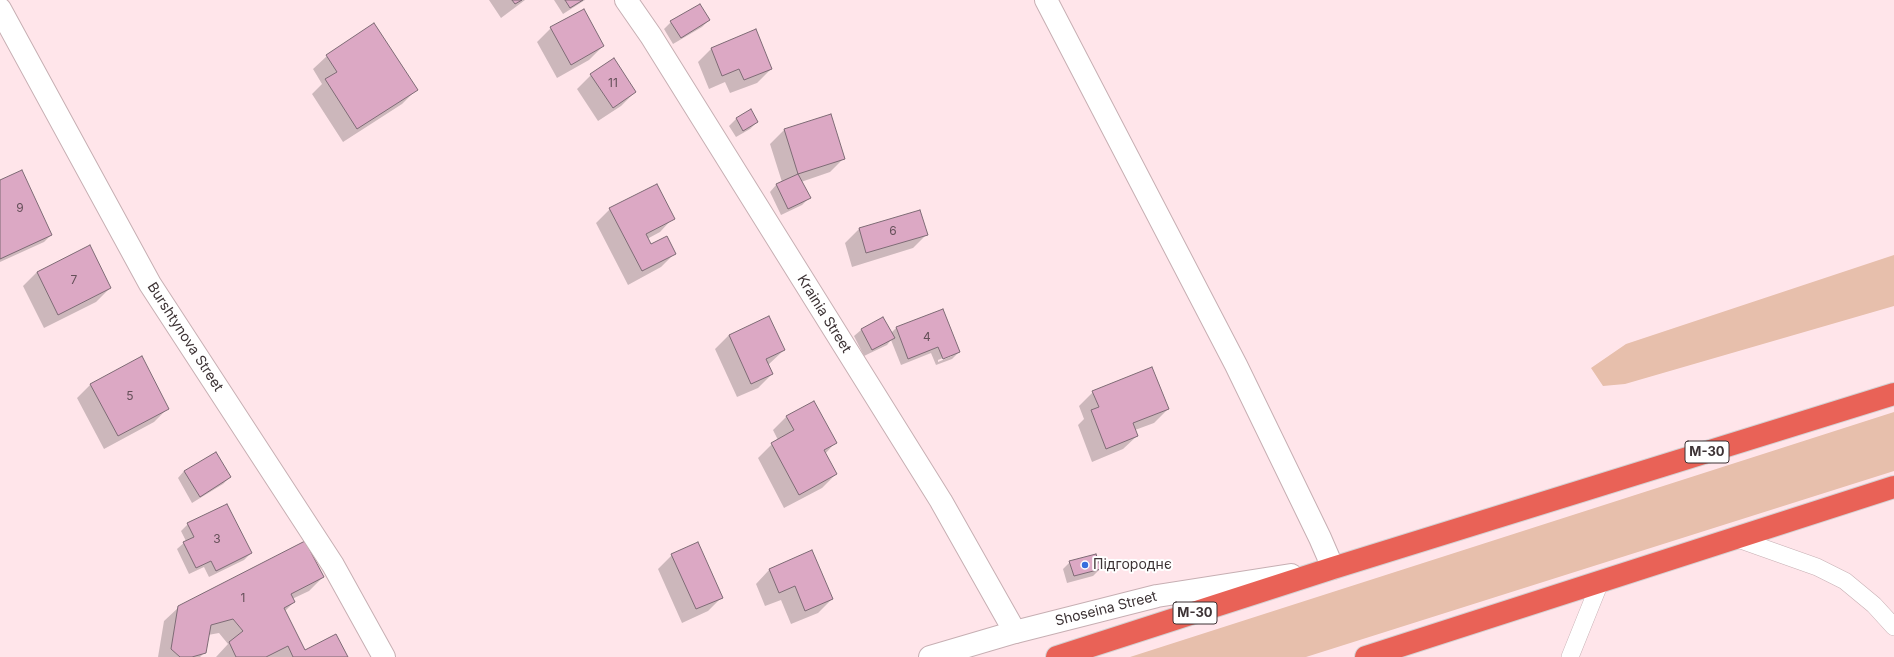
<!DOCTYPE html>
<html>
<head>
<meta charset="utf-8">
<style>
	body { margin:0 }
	canvas { display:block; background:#ffe5ea }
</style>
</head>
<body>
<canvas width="1894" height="657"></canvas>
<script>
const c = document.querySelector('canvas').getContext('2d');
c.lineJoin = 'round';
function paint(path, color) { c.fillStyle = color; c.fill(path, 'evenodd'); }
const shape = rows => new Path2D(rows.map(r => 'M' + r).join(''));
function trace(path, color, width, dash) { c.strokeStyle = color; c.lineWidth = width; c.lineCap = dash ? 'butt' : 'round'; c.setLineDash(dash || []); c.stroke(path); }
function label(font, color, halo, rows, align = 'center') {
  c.font = font + ' Inter,sans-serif'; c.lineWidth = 4; c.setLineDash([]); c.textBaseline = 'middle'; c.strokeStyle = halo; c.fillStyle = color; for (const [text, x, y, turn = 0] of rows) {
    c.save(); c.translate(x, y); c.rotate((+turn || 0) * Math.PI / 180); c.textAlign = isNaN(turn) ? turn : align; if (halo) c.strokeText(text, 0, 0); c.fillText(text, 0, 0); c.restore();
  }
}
const green = shape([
	[1894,255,1894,306,1625,384,1603,386,1591,368,1626,344],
	[1894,412,1894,471,1306,657,1130,657]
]);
const shadow = shape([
	[489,0,525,0,501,18],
	[554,0,585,0,563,14],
	[709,20,702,27,673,44,664,29,671,22],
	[551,28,603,46,589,60,557,78,537,42],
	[712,48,771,69,757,83,730,93,725,82,709,89,698,62],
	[327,56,416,90,402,104,343,142,312,94,322,84,313,69],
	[591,75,635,92,621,106,598,121,577,89],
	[751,110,757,122,750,129,736,137,729,126,736,119],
	[830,115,844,158,830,172,801,182,809,198,802,205,781,215,770,192,776,185,782,182,770,144,784,130],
	[0,181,51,235,44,242,0,262],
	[610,209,673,218,660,232,647,239,651,245,675,253,661,267,628,285,596,223],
	[919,211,927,234,913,248,852,267,845,243,859,229],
	[89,247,110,288,96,302,44,328,23,286,37,272],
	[942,310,959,352,952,359,936,365,931,353,901,365,891,340,887,345,864,356,854,336,861,330,883,318,891,333,896,328],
	[952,354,952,356,938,362,938,360],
	[729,335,784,350,768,365,772,374,758,388,737,397,715,349],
	[91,384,168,408,154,422,104,449,77,398],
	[1093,392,1168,409,1154,423,1135,430,1137,436,1123,449,1092,462,1078,425,1084,419,1079,406],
	[787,416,835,443,825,454,836,474,822,488,784,508,758,458,772,444,778,440,773,430],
	[184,471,230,477,223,484,192,503,178,478],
	[188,524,251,553,244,560,209,577,204,567,189,574,177,549,186,541,181,531],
	[672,555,722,597,708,611,682,623,658,569],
	[1070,562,1100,569,1093,576,1067,583,1063,569],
	[769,570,832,599,818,613,791,624,781,600,765,606,756,584],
	[323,577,309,591,292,599,294,602,285,611,305,651,347,657,216,657,228,644,219,633,208,635,205,652,200,657,158,657,164,621,179,607]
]);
const building = shape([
	[512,0,522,0,515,4,512,0],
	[565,0,583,0,570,8,565,0],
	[700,4,710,20,681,38,670,21,700,4],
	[584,9,604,46,571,65,550,27,584,9],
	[374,23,418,90,357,129,325,79,337,72,326,55,374,23],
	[756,29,772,69,744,80,739,69,722,76,711,48,756,29],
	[614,58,636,92,613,108,590,74,614,58],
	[751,109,758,122,743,131,736,118,751,109],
	[831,114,845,159,798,174,784,129,831,114],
	[22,170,52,235,0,259,0,180,22,170],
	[798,174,811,198,788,209,776,184,798,174],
	[657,184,675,219,646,234,651,244,667,236,676,254,642,271,609,208,657,184],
	[920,210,928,235,866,253,859,228,920,210],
	[90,245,111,288,58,315,37,272,90,245],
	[943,309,960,352,943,359,938,347,908,359,896,327,943,309],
	[769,316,785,350,766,359,773,374,751,384,729,335,769,316],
	[883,317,895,338,872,350,861,329,883,317],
	[142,356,169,409,118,436,90,384,142,356],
	[1152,367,1169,409,1133,423,1138,436,1106,449,1091,410,1099,407,1092,391,1152,367],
	[814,401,837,443,824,450,837,474,799,495,771,443,794,430,786,416,814,401],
	[216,452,231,477,200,497,184,471,216,452],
	[227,504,252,553,216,571,211,561,196,568,183,542,194,537,187,523,227,504],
	[305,541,324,577,291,594,295,602,284,608,305,650,336,634,348,657,293,657,288,646,266,657,236,657,229,642,243,631,233,619,211,625,206,653,192,657,180,657,171,649,178,606,305,541],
	[698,542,723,598,696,609,671,554,698,542],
	[812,550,833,599,805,611,795,586,779,593,769,569,812,550],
	[1096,554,1101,569,1074,576,1069,561,1096,554]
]);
const lane = shape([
	[1735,538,1817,567,1845,581,1874,605,1894,627],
	[1570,657,1601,580]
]);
const street = shape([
	[626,0,651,36,941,501,1015,632],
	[1046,0,1236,365,1320,538,1333,568],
	[0,9,150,284,333,565,384,657]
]);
const secondary = shape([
	[930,657,1015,632,1157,596,1291,575]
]);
const highway = shape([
	[1057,657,1333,568,1894,394],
	[1366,657,1894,487]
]);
const markers = [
	[1085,565,4,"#376edd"]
];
const numberNames = [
	["11",613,83],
	["9",20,208],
	["6",893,231],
	["7",74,280],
	["4",927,337],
	["5",130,396],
	["3",217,539],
	["1",243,598]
];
const shields = [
	[1707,452,44],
	[1195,613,44]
];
const shieldNames = [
	["М-30",1707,452],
	["М-30",1195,613]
];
const streetNames = [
	["Krainia Street",824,314,58],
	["Burshtynova Street",185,337,57],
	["Shoseina Street",1106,609,-14]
];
const poiNames = [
	["Підгороднє",1093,565]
];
paint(green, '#e7bfac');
paint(shadow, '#0003');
paint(building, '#dca8c4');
trace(building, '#7e6b75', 1);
trace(lane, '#c7afb3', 18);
trace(street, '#c7afb3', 24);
trace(secondary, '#c7afb3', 24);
trace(highway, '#d4d2d3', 24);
trace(lane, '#fff', 17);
trace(street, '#fff', 22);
trace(secondary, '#fff', 22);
trace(highway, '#e96257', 22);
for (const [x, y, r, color] of markers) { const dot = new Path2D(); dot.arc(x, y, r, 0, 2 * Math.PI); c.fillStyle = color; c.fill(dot); trace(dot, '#fff', 1.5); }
label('12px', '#655059', null, numberNames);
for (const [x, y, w] of shields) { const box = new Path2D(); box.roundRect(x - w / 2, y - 11, w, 22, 3); c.fillStyle = '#fff'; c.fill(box); trace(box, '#3d3335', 1); }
label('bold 13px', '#3d3335', null, shieldNames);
label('14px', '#3d3335', '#fff', streetNames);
label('14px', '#3d3335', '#fff', poiNames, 'left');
</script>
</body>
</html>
